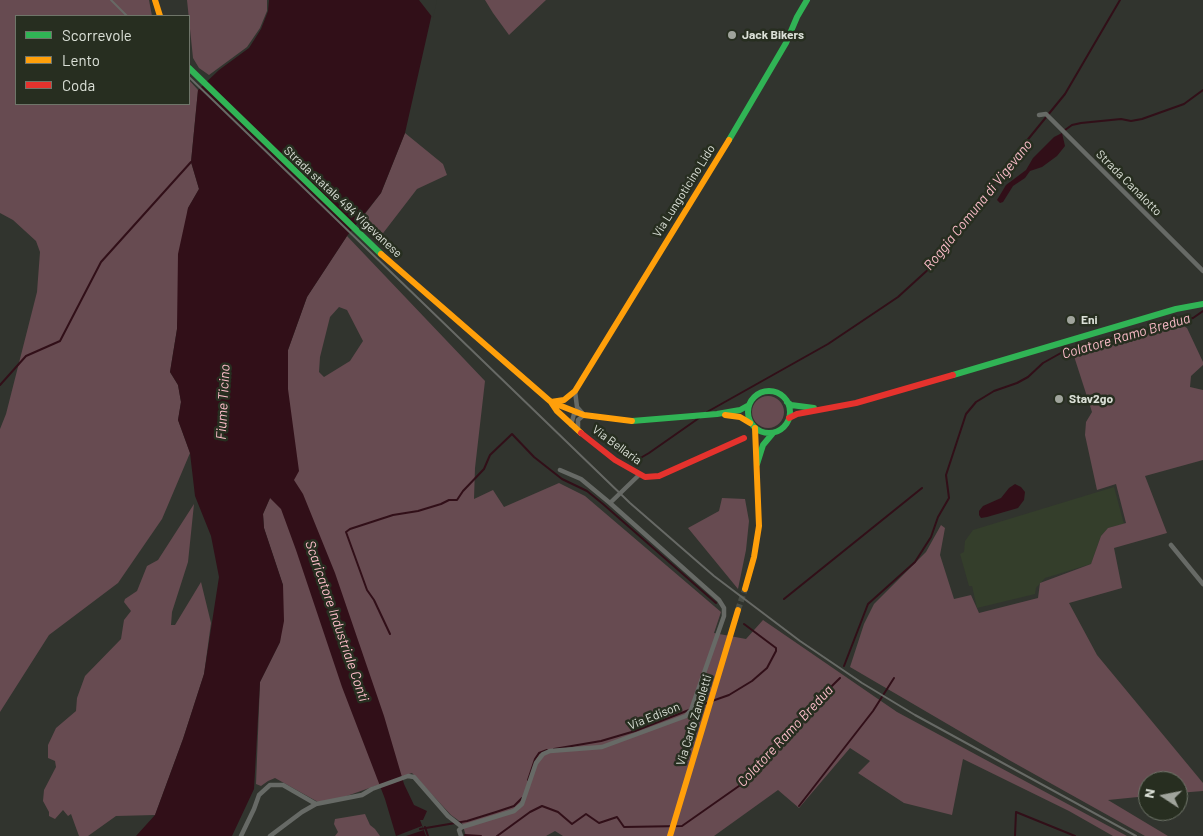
<!DOCTYPE html>
<html>
<head>
<meta charset="utf-8">
<style>
	body { margin:0 }
	#map { position:relative; width:1203px; height:836px; overflow:hidden; background:#31342e; font-family:Barlow,sans-serif }
	canvas { display:block }
	.legend { position:absolute; left:15px; top:15px; width:175px; height:90px; box-sizing:border-box; background:#272e20; border:1px solid #6f7569; margin:0; padding:6px 9px; list-style:none; font-size:15px; color:#dbe0d7 }
	.legend li { display:flex; align-items:center; gap:10px; height:25px }
	.legend b { width:25px; border:1px solid #6f7569 }
	.north { position:absolute; left:1138px; top:771px; width:50px; height:50px; box-sizing:border-box; background:#272e20; border:1px solid #6f7569; border-radius:50%; rotate:281deg; font-size:14px; font-weight:700; line-height:20px; text-align:center; color:#dbe0d7 }
	.north::after { content:''; display:block; margin:auto; width:18px; height:22px; background:#a0a49c; clip-path:polygon(50% 0,100% 100%,50% 72%,0 100%) }
</style>
</head>
<body>
<div id="map">
<canvas width="1203" height="836"></canvas>
<ul class="legend">
<li><b style="height:6px;background:#30b455"></b>Scorrevole</li>
<li><b style="height:6px;background:#ff9f0a"></b>Lento</li>
<li><b style="height:6px;background:#e5322d"></b>Coda</li>
</ul>
<div class="north">N</div>
</div>
<script>
const c = document.querySelector('canvas').getContext('2d');
c.lineJoin = 'round';
function paint(path, color) { c.fillStyle = color; c.fill(path, 'evenodd'); }
const shape = rows => new Path2D(rows.map(r => 'M' + r).join(''));
function trace(path, color, width, dash) { c.strokeStyle = color; c.lineWidth = width; c.lineCap = dash ? 'butt' : 'round'; c.setLineDash(dash || []); c.stroke(path); }
function label(font, color, halo, rows, align = 'center') {
  c.font = font + ' Barlow,sans-serif'; c.lineWidth = 5; c.setLineDash([]); c.textBaseline = 'middle'; c.strokeStyle = halo; c.fillStyle = color; for (const [text, x, y, turn = 0] of rows) {
    c.save(); c.translate(x, y); c.rotate((+turn || 0) * Math.PI / 180); c.textAlign = isNaN(turn) ? turn : align; if (halo) c.strokeText(text, 0, 0); c.fillText(text, 0, 0); c.restore();
  }
}
const built = shape([
	[1114,487,1124,524,1108,528,1101,536,1091,564,1045,578,1036,588,1035,594,977,608,972,586,969,586,960,554,964,552,965,541,973,530]
]);
const green = shape([
	[0,0,149,0,152,16,16,16,16,104,189,104,189,80,198,90,191,162,199,189,188,208,177,329,170,372,178,385,181,402,178,420,190,453,162,519,118,583,49,635,0,712,0,429,6,414,37,292,40,252,36,241,13,220,0,213],
	[187,0,267,0,267,11,260,28,247,47,209,75,199,68,193,58],
	[485,0,546,0,509,35,493,13],
	[405,133,443,164,447,175,417,189,377,241,358,223,381,193],
	[347,236,485,381,475,468,474,499,493,490,504,507,559,483,585,496,721,612,714,633,746,639,763,620,897,712,1127,836,1113,836,1069,811,963,759,952,815,904,803,858,773,870,761,850,748,799,808,778,790,714,836,563,836,555,831,546,836,466,836,462,823,451,815,412,773,341,798,318,802,275,778,268,781,261,786,256,784,260,682,280,642,283,585,264,528,263,514,270,498,288,389,288,350,307,297],
	[339,307,347,310,363,341,350,361,324,377,319,372,320,357,330,317],
	[1182,325,1187,328,1203,362,1203,365,1191,376,1190,387,1203,390,1203,460,1145,476,1167,533,1114,548,1122,588,1069,603,1097,655,1203,783,1203,791,1178,793,1178,781,1148,781,1148,796,1108,800,1168,836,1145,836,1009,760,850,667,864,624,874,604,926,552,941,525,945,528,940,555,954,599,971,595,979,613,1038,598,1040,583,1091,564,1101,536,1108,528,1126,523,1116,484,1097,490,1085,435,1086,422,1092,412,1072,350],
	'752 412a16 16 0 1 1 32 0a16 16 0 1 1-32 0Z',
	[722,498,745,499,749,521,746,550,738,589,688,528,719,511],
	[194,504,188,562,172,612,171,625,175,625,201,582,211,623,204,674,183,739,155,815,116,816,88,836,79,836,71,814,68,816,63,810,55,819,49,816,49,812,43,801,44,790,56,767,55,761,48,758,48,745,56,728,76,711,77,698,85,676,121,639,124,620,131,611,124,602,125,599,137,591,147,566,158,560],
	[365,814,370,825,375,829,380,836,335,836,338,832,334,824,335,819]
]);
const water = shape([
	[269,0,435,0,405,133,381,193,347,236,307,297,288,350,288,389,299,471,294,480,303,494,335,573,384,716,404,784,414,805,427,811,423,820,420,820,426,836,396,836,385,799,342,687,296,550,281,509,270,498,263,514,264,528,283,585,284,621,280,642,260,682,254,789,232,836,136,836,155,815,183,739,204,674,219,577,211,536,195,496,190,453,178,420,181,402,178,385,170,372,177,329,178,254,188,208,199,189,191,162,198,90,219,70,249,48,261,29,268,11],
	[1062,133,1065,146,1057,156,1042,167,1030,171,1025,178,1013,186,1003,202,1000,203,997,200,1006,185,1026,170,1033,158,1054,137],
	[1015,484,1021,487,1025,492,1024,500,1018,508,987,517,981,518,979,515,979,511,983,506,1001,498,1009,488]
]);
const pier = shape([
	[419,0,437,0,433,18],
	[422,826,424,830,406,836,396,836]
]);
const stream = shape([
	[1065,130,1072,125,1081,123,1121,119,1131,121,1142,119,1184,104,1203,90],
	[0,385,26,356,60,341,101,262,191,162],
	[707,412,828,344,898,297,932,266,955,238,1007,165,1065,94,1120,0],
	[637,460,649,453,699,418],
	[784,599,922,488],
	[390,634,374,600,367,590,346,532,350,529,393,515,418,511,441,504,449,500,457,500,463,491,484,469,490,455,512,434,534,457,562,479,587,491,603,504,716,603],
	[844,666,868,604,915,562,931,537,938,517,949,498,946,475,966,414,976,402,994,391,1017,383,1028,377,1043,363,1068,349,1193,318,1203,311],
	[712,701,729,695,752,681,767,668,776,651,776,648,744,624],
	[554,749,601,741,635,731,707,703],
	[528,780,535,759,539,753,547,750],
	[799,806,873,711,894,678],
	[425,827,428,836],
	[420,829,467,821,496,812,514,806,522,798],
	[465,835,481,836],
	[497,836,530,812,542,806,558,812,572,824,586,814,599,823,617,817,624,827,682,826,739,786,781,736,840,678],
	[1015,836,1016,812,1075,836]
]);
const secondaryTunnel = shape([
	[738,610,745,589]
]);
const street = shape([
	[1039,115,1046,114,1203,271],
	[575,391,577,407,584,415,578,420,578,431],
	[571,425,574,414,578,413],
	[560,470,581,479,610,503],
	[1171,545,1203,584],
	[462,827,514,811,522,804,536,763,543,754,550,751,602,747,686,716,691,710,724,616,724,608,719,600,610,503,639,475],
	[241,836,254,809,259,795,270,785,283,785,316,804],
	[270,836,302,812,316,804,362,795,372,789,408,776,414,777,448,816,462,827],
	[461,836,459,830,462,827]
]);
const fast = shape([
	[189,68,381,254],
	[729,140,786,43,797,17,807,0],
	[953,375,1176,309,1203,304],
	'748 412a21 21 0 1 1 42 0a21 21 0 1 1-42 0Z',
	[787,402,791,405,814,408],
	[632,421,717,414,740,410,749,405],
	[757,464,763,445,773,433]
]);
const slow = shape([
	[155,0,160,16],
	[381,254,551,402,584,415,632,421],
	[725,415,740,417,750,423],
	[581,433,557,411,551,402,564,400,575,391,729,140],
	[745,589,754,557,759,526,755,428],
	[670,836,738,610]
]);
const jam = shape([
	[789,418,797,414,856,403,953,375],
	[581,433,615,460,645,477,659,476,744,438]
]);
const rail = shape([
	[111,0,127,16],
	[189,77,630,503,714,576,800,641,862,683,915,715,1136,836]
]);
const markers = [
	[732,35,5,"#a0a49c"],
	[1071,320,5,"#a0a49c"],
	[1059,399,5,"#a0a49c"]
];
const poiNames = [
	["Jack Bikers",742,35],
	["Eni",1081,320],
	["Stav2go",1069,399]
];
const streetNames = [
	["Strada Canalotto",1129,183,45],
	["Via Lungoticino Lido",684,191,-58],
	["Strada statale 494 Vigevanese",343,202,43],
	["Via Bellaria",617,445,36],
	["Via Edison",654,716,-22],
	["Via Carlo Zanoletti",694,720,-73]
];
const waterNames = [
	["Roggia Comuna di Vigevano",978,205,-51],
	["Colatore Ramo Bredua",1126,336,-16],
	["Fiume Ticino",223,402,-87],
	["Scaricatore Industriale Conti",337,621,71],
	["Colatore Ramo Bredua",785,736,-47]
];
paint(built, '#343e2b');
paint(green, '#674b51');
paint(water, '#310f18');
paint(pier, '#31342e');
trace(stream, '#310f18', 2);
trace(secondaryTunnel, '#4a4e47', 6, [6, 3]);
trace(street, '#676a66', 4.5);
trace(fast, '#30b455', 6);
trace(slow, '#ff9f0a', 6);
trace(jam, '#e5322d', 6);
trace(rail, '#676965', 2);
for (const [x, y, r, color] of markers) { const dot = new Path2D(); dot.arc(x, y, r, 0, 2 * Math.PI); c.fillStyle = color; c.fill(dot); trace(dot, '#272e20', 2); }
label('bold 12px', '#dbe0d7', '#272e20', poiNames, 'left');
label('12px', '#dbe0d7', '#272e20', streetNames);
label('italic 14px', '#fcbdc9', '#272e20', waterNames);
</script>
</body>
</html>
